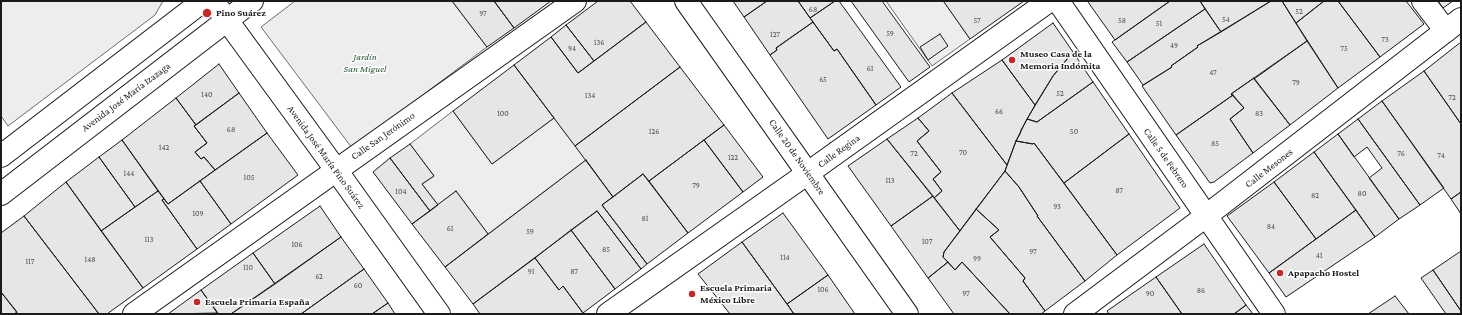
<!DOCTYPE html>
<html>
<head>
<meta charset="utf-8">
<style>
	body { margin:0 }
	#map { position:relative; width:1462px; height:315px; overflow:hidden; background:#fff; font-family:"Crimson Pro",serif }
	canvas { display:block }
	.frame { position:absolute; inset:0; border:2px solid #1a1a1a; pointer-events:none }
</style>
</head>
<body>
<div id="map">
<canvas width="1462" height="315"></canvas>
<div class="frame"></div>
</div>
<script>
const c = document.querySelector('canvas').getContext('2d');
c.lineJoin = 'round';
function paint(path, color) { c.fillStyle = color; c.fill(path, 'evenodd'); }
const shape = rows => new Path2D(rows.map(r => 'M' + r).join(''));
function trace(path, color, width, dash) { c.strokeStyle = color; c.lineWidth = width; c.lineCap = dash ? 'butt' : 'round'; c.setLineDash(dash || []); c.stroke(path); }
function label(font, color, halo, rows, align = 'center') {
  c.font = font + ' "Crimson Pro",serif'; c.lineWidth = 3; c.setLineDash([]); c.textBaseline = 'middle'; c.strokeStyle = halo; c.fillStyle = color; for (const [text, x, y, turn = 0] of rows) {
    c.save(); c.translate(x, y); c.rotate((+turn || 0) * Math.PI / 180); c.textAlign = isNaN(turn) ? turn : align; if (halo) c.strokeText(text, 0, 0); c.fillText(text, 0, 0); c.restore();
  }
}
const built = shape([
	[1,1,163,1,155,15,8,126,1,116,1,1],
	[295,1,452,1,487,47,352,148,261,27,295,1],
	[886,1,945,1,944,2,970,39,932,66,886,1],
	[453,111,492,164,554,118,586,160,488,234,456,191,438,205,422,184,434,176,410,144,453,111]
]);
const building = shape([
	[452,1,494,1,514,28,487,47,452,1],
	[494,1,551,1,514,28,494,1],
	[598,1,630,1,646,22,594,61,566,25,598,1],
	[733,1,767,1,744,17,733,1],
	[767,1,798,1,813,22,776,48,777,50,770,55,744,17,767,1],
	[798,1,835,1,810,18,798,1],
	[835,1,839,1,901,87,876,105,837,49,834,51,810,18,835,1],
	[851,1,882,1,930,67,909,82,851,1],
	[945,1,1024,1,970,39,944,2,945,1],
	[1090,1,1170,1,1115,40,1088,2,1090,1],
	[1170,1,1200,1,1205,9,1127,62,1112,42,1170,1],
	[1200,1,1271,1,1221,32,1200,1],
	[1271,1,1282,1,1307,41,1231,94,1233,95,1176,135,1142,86,1172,67,1171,66,1198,47,1197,46,1271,1],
	[1282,1,1324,1,1296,23,1282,1],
	[1324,1,1338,1,1380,57,1338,88,1296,23,1324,1],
	[1338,1,1406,1,1424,24,1380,57,1338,1],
	[1438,1,1453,1,1443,8,1438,1],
	[1205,9,1221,32,1197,46,1198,47,1171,66,1172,67,1143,85,1127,62,1205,9],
	[646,22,680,67,575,146,514,65,551,37,578,73,646,22],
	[813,22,834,51,837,49,876,105,828,139,770,55,777,50,776,48,813,22],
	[1053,23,1073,52,1053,76,1035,105,1002,60,1053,23],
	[566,25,594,61,578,73,551,37,566,25],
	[940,34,948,46,928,60,920,47,940,34],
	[1307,41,1338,88,1290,125,1254,79,1307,41],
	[1461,42,1461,124,1424,71,1461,42],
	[1073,52,1093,82,1037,122,1027,119,1053,76,1073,52],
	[1002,60,1035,105,1021,130,1020,134,1016,141,1007,165,952,93,1002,60],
	[219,64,239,93,196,125,176,98,219,64],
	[514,65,554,118,492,164,453,111,514,65],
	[680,67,724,125,649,181,643,174,613,197,575,146,680,67],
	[1424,71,1461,124,1461,192,1451,199,1382,101,1424,71],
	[1254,78,1290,125,1253,153,1230,119,1244,108,1231,94,1254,78],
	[1093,82,1129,134,1064,183,1034,143,1033,144,1016,141,1027,119,1037,122,1093,82],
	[239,93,267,133,215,170,204,157,201,159,195,152,207,143,194,126,239,93],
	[952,93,1007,165,1005,171,960,231,934,198,942,191,933,179,941,172,917,141,929,131,918,118,952,93],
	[1233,95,1244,108,1230,119,1253,153,1214,182,1210,183,1176,135,1233,95],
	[176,98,196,125,194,126,207,143,195,152,201,159,204,157,215,170,168,204,122,140,176,98],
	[1382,101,1444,188,1420,205,1358,119,1382,101],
	[918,118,929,131,917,141,941,172,933,179,942,191,934,198,887,139,918,118],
	[1358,119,1420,205,1399,219,1369,178,1382,168,1367,147,1354,157,1338,134,1358,119],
	[724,125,763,177,743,192,704,140,724,125],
	[267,133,298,175,231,224,200,181,267,133],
	[1129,134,1180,208,1117,255,1064,183,1129,134],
	[1338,134,1399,219,1375,237,1314,152,1338,134],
	[887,139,933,196,891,226,848,166,887,139],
	[122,140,158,191,135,207,99,157,122,140],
	[704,140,743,192,688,233,649,181,704,140],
	[1016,141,1033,144,1034,143,1117,255,1085,281,1037,216,1038,216,1019,187,1005,171,1016,141],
	[410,144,434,176,422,184,438,205,430,211,390,158,410,144],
	[1314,152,1356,210,1316,239,1274,182,1314,152],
	[99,157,135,207,101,231,66,182,99,157],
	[390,158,430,211,412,224,373,172,390,158],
	[586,160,613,197,602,205,647,264,641,269,597,211,473,304,445,267,586,160],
	[1005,171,1019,187,1038,216,1037,216,1085,281,1045,311,1023,281,1025,278,990,237,999,230,976,209,1005,171],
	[643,174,688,233,647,264,602,205,643,174],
	[200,181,231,224,197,249,162,200,164,199,168,204,200,181],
	[66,182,143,288,107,314,99,314,24,216,66,182],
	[1274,182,1316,239,1269,273,1227,216,1274,182],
	[158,191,164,199,162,200,197,249,143,288,101,231,158,191],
	[456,191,488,234,445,267,412,224,456,191],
	[1461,192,1461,214,1451,199,1461,192],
	[933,196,960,231,944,252,943,257,948,262,928,278,891,226,933,196],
	[320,206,341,237,275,284,253,253,320,206],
	[976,209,999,230,990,237,1025,278,1023,281,1045,311,1041,314,1010,314,962,262,955,270,943,257,944,252,976,209],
	[1356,210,1375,237,1286,297,1269,273,1356,210],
	[597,211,641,269,615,289,571,230,597,211],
	[783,213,828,275,787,304,742,242,783,213],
	[24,216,99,314,18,314,1,292,1,233,24,216],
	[571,230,615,289,583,313,563,286,559,290,535,258,571,230],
	[341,237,364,269,301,314,231,314,341,237],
	[742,242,787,304,794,314,730,314,698,274,742,242],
	[1204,244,1246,305,1234,314,1182,314,1156,277,1204,244],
	[1461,251,1461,311,1433,270,1461,251],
	[253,253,275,284,231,314,218,314,201,290,253,253],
	[535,258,559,290,563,286,583,313,581,314,480,314,473,304,535,258],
	[948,262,955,270,962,262,1010,314,954,314,928,278,948,262],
	[364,269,388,303,372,314,301,314,364,269],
	[1433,270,1461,311,1461,314,1446,314,1421,278,1433,270],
	[828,275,855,314,794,314,787,304,828,275],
	[1156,277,1182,314,1109,314,1107,311,1156,277],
	[201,290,218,313,168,314,201,290],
	[1,292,17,312,14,314,1,314,1,292],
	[1395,296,1409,314,1368,314,1395,296],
	[388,303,395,314,372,314,388,303],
	[1246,305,1253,314,1234,314,1246,305]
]);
const minor = shape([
	[1058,1,1274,314],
	[1423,1,1446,31],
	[134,314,575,1],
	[608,314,808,173,1049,1],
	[1075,314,1206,216,1461,19]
]);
const major = shape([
	[213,1,326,156,439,314],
	[686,1,907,314],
	[1,156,203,1],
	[1,194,252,1]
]);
const markers = [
	[207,13,5,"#c62828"],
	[1012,60,4,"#c62828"],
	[1280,273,4,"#c62828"],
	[692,294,4,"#c62828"],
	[197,302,4,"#c62828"]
];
const numberNames = [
	["68",813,10],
	["52",1299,12],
	["97",483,14],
	["54",1226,20],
	["57",977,21],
	["58",1122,21],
	["51",1159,24],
	["59",890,34],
	["127",775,35],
	["73",1385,40],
	["136",599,43],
	["49",1174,46],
	["94",572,49],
	["75",1344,49],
	["61",870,69],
	["47",1213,73],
	["65",823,80],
	["79",1296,83],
	["52",1060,94],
	["140",207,95],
	["134",590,96],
	["72",1452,98],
	["66",999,112],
	["100",503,114],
	["83",1259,114],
	["68",231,130],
	["126",654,132],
	["50",1074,132],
	["85",1215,144],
	["142",164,148],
	["70",963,153],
	["72",914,154],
	["76",1401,154],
	["74",1441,156],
	["122",733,158],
	["144",129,174],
	["105",249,178],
	["113",890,181],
	["79",696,186],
	["87",1119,191],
	["104",401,192],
	["80",1362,194],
	["82",1315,196],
	["93",1057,207],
	["109",198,214],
	["81",645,219],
	["84",1271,227],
	["61",450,229],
	["59",530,232],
	["113",149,240],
	["107",927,242],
	["106",297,245],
	["85",606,250],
	["97",1033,252],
	["41",1319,256],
	["114",785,258],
	["99",977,259],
	["148",90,260],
	["117",30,262],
	["110",248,268],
	["91",531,272],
	["87",574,272],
	["62",319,277],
	["60",358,286],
	["106",823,290],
	["86",1201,291],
	["97",966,294],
	["90",1150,294]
];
const poiNames = [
	["Pino Suárez",216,13],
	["Museo Casa de la",1020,54],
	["Memoria Indómita",1020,66],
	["Apapacho Hostel",1288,273],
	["Escuela Primaria",700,288],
	["México Libre",700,300],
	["Escuela Primaria España",205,302]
];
const parkNames = [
	["Jardín",365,57],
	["San Miguel",365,69]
];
const streetNames = [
	["Avenida José María Izazaga",126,97,-37],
	["Calle San Jerónimo",383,136,-35],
	["Calle Regina",839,151,-36],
	["Avenida José María Pino Suárez",326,157,54],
	["Calle 20 de Noviembre",797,157,55],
	["Calle 5 de Febrero",1166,158,55],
	["Calle Mesones",1269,168,-38]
];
paint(built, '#ededed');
trace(built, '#6a6a6a', 1);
paint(building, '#e6e6e6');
trace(building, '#1a1a1a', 1);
trace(minor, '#1a1a1a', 24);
trace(major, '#1a1a1a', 24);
trace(minor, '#fff', 22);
trace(major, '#fff', 22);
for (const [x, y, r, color] of markers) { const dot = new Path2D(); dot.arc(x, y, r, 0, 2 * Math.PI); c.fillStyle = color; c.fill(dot); trace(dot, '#fff', 1.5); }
label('8px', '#4d4d4d', null, numberNames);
label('bold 10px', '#1a1a1a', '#fff', poiNames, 'left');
label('italic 10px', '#2b5a34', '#fff', parkNames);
label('10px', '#1a1a1a', '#fff', streetNames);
</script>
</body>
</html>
